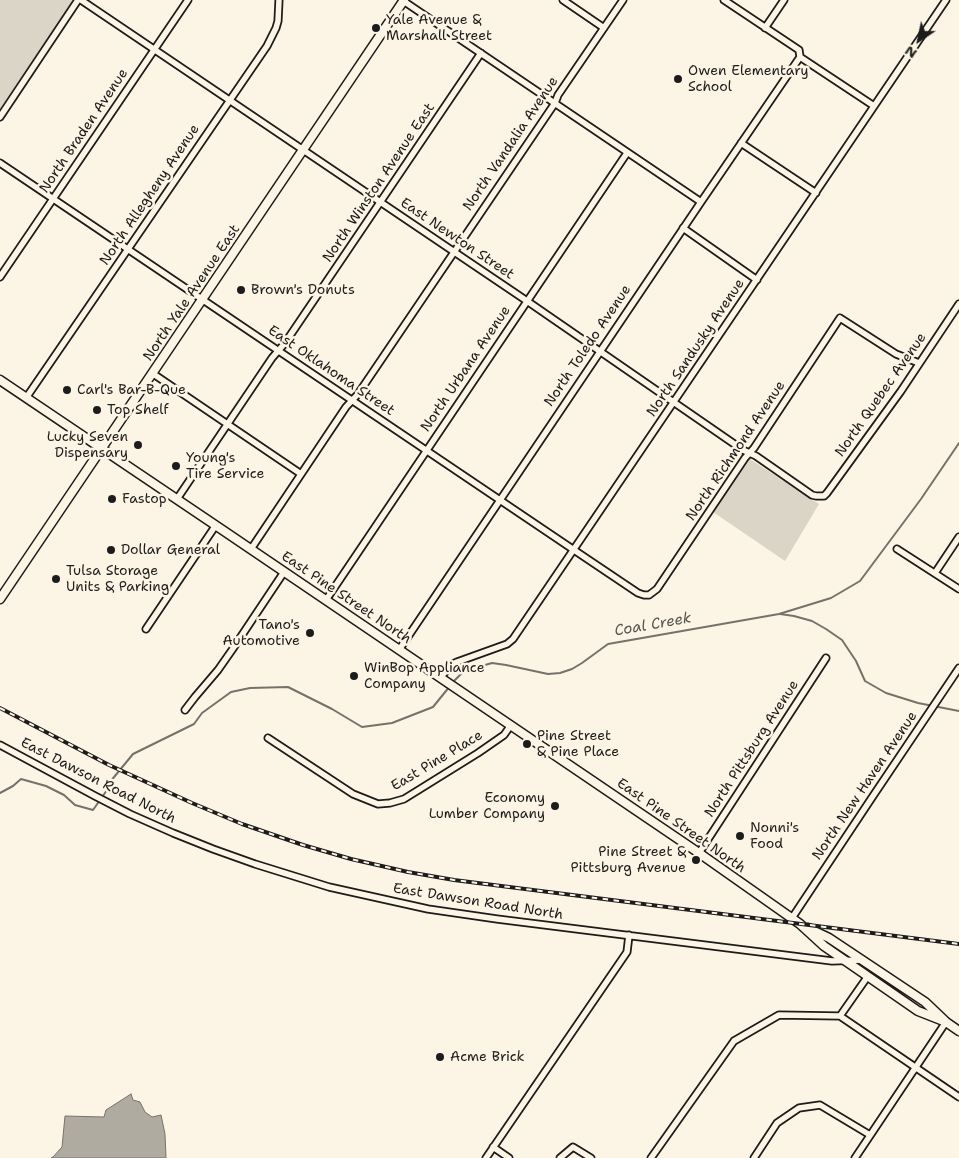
<!DOCTYPE html>
<html>
<head>
<meta charset="utf-8">
<style>
	body { margin:0 }
	#map { position:relative; width:959px; height:1158px; overflow:hidden; background:#fcf5e5; font-family:"Shantell Sans",sans-serif }
	canvas { display:block }
	.north { position:absolute; left:894px; top:15px; width:50px; height:50px; -webkit-text-stroke:4px #fcf5e5; paint-order:stroke; rotate:214deg; font-size:14px; font-weight:700; line-height:20px; text-align:center; color:#1c1c1c }
	.north::after { content:''; display:block; margin:auto; width:18px; height:22px; background:#1c1c1c; clip-path:polygon(50% 0,100% 100%,50% 72%,0 100%) }
</style>
</head>
<body>
<div id="map">
<canvas width="959" height="1158"></canvas>
<div class="north">N</div>
</div>
<script>
const c = document.querySelector('canvas').getContext('2d');
c.lineJoin = 'round';
function paint(path, color) { c.fillStyle = color; c.fill(path, 'evenodd'); }
const shape = rows => new Path2D(rows.map(r => 'M' + r).join(''));
function trace(path, color, width, dash) { c.strokeStyle = color; c.lineWidth = width; c.lineCap = dash ? 'butt' : 'round'; c.setLineDash(dash || []); c.stroke(path); }
function label(font, color, halo, rows, align = 'center') {
  c.font = font + ' "Shantell Sans",sans-serif'; c.lineWidth = 5; c.setLineDash([]); c.textBaseline = 'middle'; c.strokeStyle = halo; c.fillStyle = color; for (const [text, x, y, turn = 0] of rows) {
    c.save(); c.translate(x, y); c.rotate((+turn || 0) * Math.PI / 180); c.textAlign = isNaN(turn) ? turn : align; if (halo) c.strokeText(text, 0, 0); c.fillText(text, 0, 0); c.restore();
  }
}
const green = shape([
	[0,0,72,0,69,7,0,109],
	[750,459,819,504,785,561,713,512]
]);
const water = shape([
	[131,1094,133,1100,140,1102,145,1112,152,1117,161,1115,165,1134,166,1158,51,1158,53,1157,62,1147,65,1116,104,1117,106,1110,131,1094]
]);
const stream = shape([
	[780,614,794,616,812,621,826,629,842,640,856,661,865,681,886,693,918,703,959,711],
	[453,682,464,671,492,663,506,665,548,674,560,673,572,669,582,663,608,644,779,614,831,598,860,581,921,499,959,443],
	[0,793,13,786,21,779,46,786,64,795,75,805,93,810,107,790,110,782,133,754,194,724,202,713,231,692,250,688,288,687,332,709,362,727,392,723,433,707,450,686]
]);
const street = shape([
	[81,0,527,301,743,450,756,456,812,495,816,496,824,496,827,493,901,391,959,304],
	[402,0,701,202],
	[563,0,604,28],
	[724,0,799,50,800,57,874,106],
	[765,28,784,0],
	[0,117,78,0],
	[741,143,816,193],
	[0,163,574,550,638,593,644,595,649,595,657,589,745,458,754,448,840,318,896,354,919,363],
	[683,228,757,280],
	[0,277,188,0],
	[152,373,301,474],
	[26,398,267,46,276,28,278,21,279,0],
	[177,499,272,358,285,343,481,53],
	[251,549,346,407,358,394,555,103,558,95,623,0],
	[897,549,959,589],
	[935,573,959,537],
	[326,600,627,153],
	[146,629,216,525],
	[399,650,701,202,800,57],
	[440,678,451,665,457,662,507,644,513,639,946,0],
	[185,710,195,697,218,670,232,650,284,572],
	[268,738,353,794,378,804,390,803,404,799,478,753,504,735,511,725],
	[0,745,95,796,130,814,173,833,213,849,255,864,329,887,428,909,497,919,832,961,862,960],
	[699,853,826,658],
	[792,918,873,796,959,668],
	[840,1016,959,1097],
	[840,1016,868,976],
	[493,1147,509,1158],
	[486,1158,627,952,629,935],
	[560,1158,573,1147,591,1158],
	[651,1158,734,1041,779,1015,840,1016],
	[754,1158,777,1123,799,1108,820,1105,870,1135],
	[855,1158,946,1022]
]);
const secondary = shape([
	[0,380,224,531,699,853,800,924,824,946,918,1011,946,1022],
	[0,599,404,0],
	[808,928,829,938,925,1002,946,1022,959,1031]
]);
const rail = shape([
	[0,708,109,765,192,803,242,824,303,845,351,859,408,872,454,880,959,944]
]);
const markers = [
	[376,28,5,"#1c1c1c"],
	[678,79,5,"#1c1c1c"],
	[241,290,5,"#1c1c1c"],
	[67,390,5,"#1c1c1c"],
	[97,410,5,"#1c1c1c"],
	[138,445,5,"#1c1c1c"],
	[176,466,5,"#1c1c1c"],
	[112,499,5,"#1c1c1c"],
	[111,550,5,"#1c1c1c"],
	[56,579,5,"#1c1c1c"],
	[310,633,5,"#1c1c1c"],
	[354,676,5,"#1c1c1c"],
	[527,744,5,"#1c1c1c"],
	[555,806,5,"#1c1c1c"],
	[740,836,5,"#1c1c1c"],
	[696,860,5,"#1c1c1c"],
	[440,1057,5,"#1c1c1c"]
];
const poiNames = [
	["Yale Avenue &",386,20],
	["Marshall Street",386,36],
	["Owen Elementary",688,71],
	["School",688,87],
	["Brown's Donuts",251,290],
	["Carl's Bar-B-Que",77,390],
	["Top Shelf",107,410],
	["Lucky Seven",128,437,"right"],
	["Dispensary",128,453,"right"],
	["Young's",186,458],
	["Tire Service",186,474],
	["Fastop",122,499],
	["Dollar General",121,550],
	["Tulsa Storage",66,571],
	["Units & Parking",66,587],
	["Tano's",300,625,"right"],
	["Automotive",300,641,"right"],
	["WinBop Appliance",364,668],
	["Company",364,684],
	["Pine Street",537,736],
	["& Pine Place",537,752],
	["Economy",545,798,"right"],
	["Lumber Company",545,814,"right"],
	["Nonni's",750,828],
	["Food",750,844],
	["Pine Street &",686,852,"right"],
	["Pittsburg Avenue",686,868,"right"],
	["Acme Brick",450,1057]
];
const streetNames = [
	["North Braden Avenue",84,131,-56],
	["North Vandalia Avenue",511,144,-56],
	["North Winston Avenue East",379,183,-56],
	["North Allegheny Avenue",150,195,-56],
	["East Newton Street",457,239,34],
	["North Yale Avenue East",192,293,-56],
	["North Toledo Avenue",588,346,-56],
	["North Sandusky Avenue",696,348,-56],
	["North Urbana Avenue",466,369,-56],
	["East Oklahoma Street",331,371,34],
	["North Quebec Avenue",881,395,-55],
	["North Richmond Avenue",736,451,-56],
	["East Pine Street North",346,598,34],
	["North Pittsburg Avenue",752,749,-57],
	["East Pine Place",437,761,-31],
	["East Dawson Road North",98,781,27],
	["North New Haven Avenue",865,786,-56],
	["East Pine Street North",681,826,35],
	["East Dawson Road North",478,902,9]
];
const waterNames = [
	["Coal Creek",653,625,-10]
];
paint(green, '#dbd5c8');
paint(water, '#b0aba1');
trace(water, '#75726c', 1);
trace(stream, '#75726c', 2);
trace(street, '#1c1c1c', 9);
trace(secondary, '#1c1c1c', 11);
trace(street, '#fcf5e5', 5.5);
trace(secondary, '#fcf5e5', 8);
trace(rail, '#1c1c1c', 4);
trace(rail, '#fcf5e5', 2, [5.5]);
for (const [x, y, r, color] of markers) { const dot = new Path2D(); dot.arc(x, y, r, 0, 2 * Math.PI); c.fillStyle = color; c.fill(dot); trace(dot, '#fcf5e5', 2); }
label('14px', '#1c1c1c', '#fcf5e5', poiNames, 'left');
label('14px', '#1c1c1c', '#fcf5e5', streetNames);
label('italic 15px', '#575551', '#fcf5e5', waterNames);
</script>
</body>
</html>
